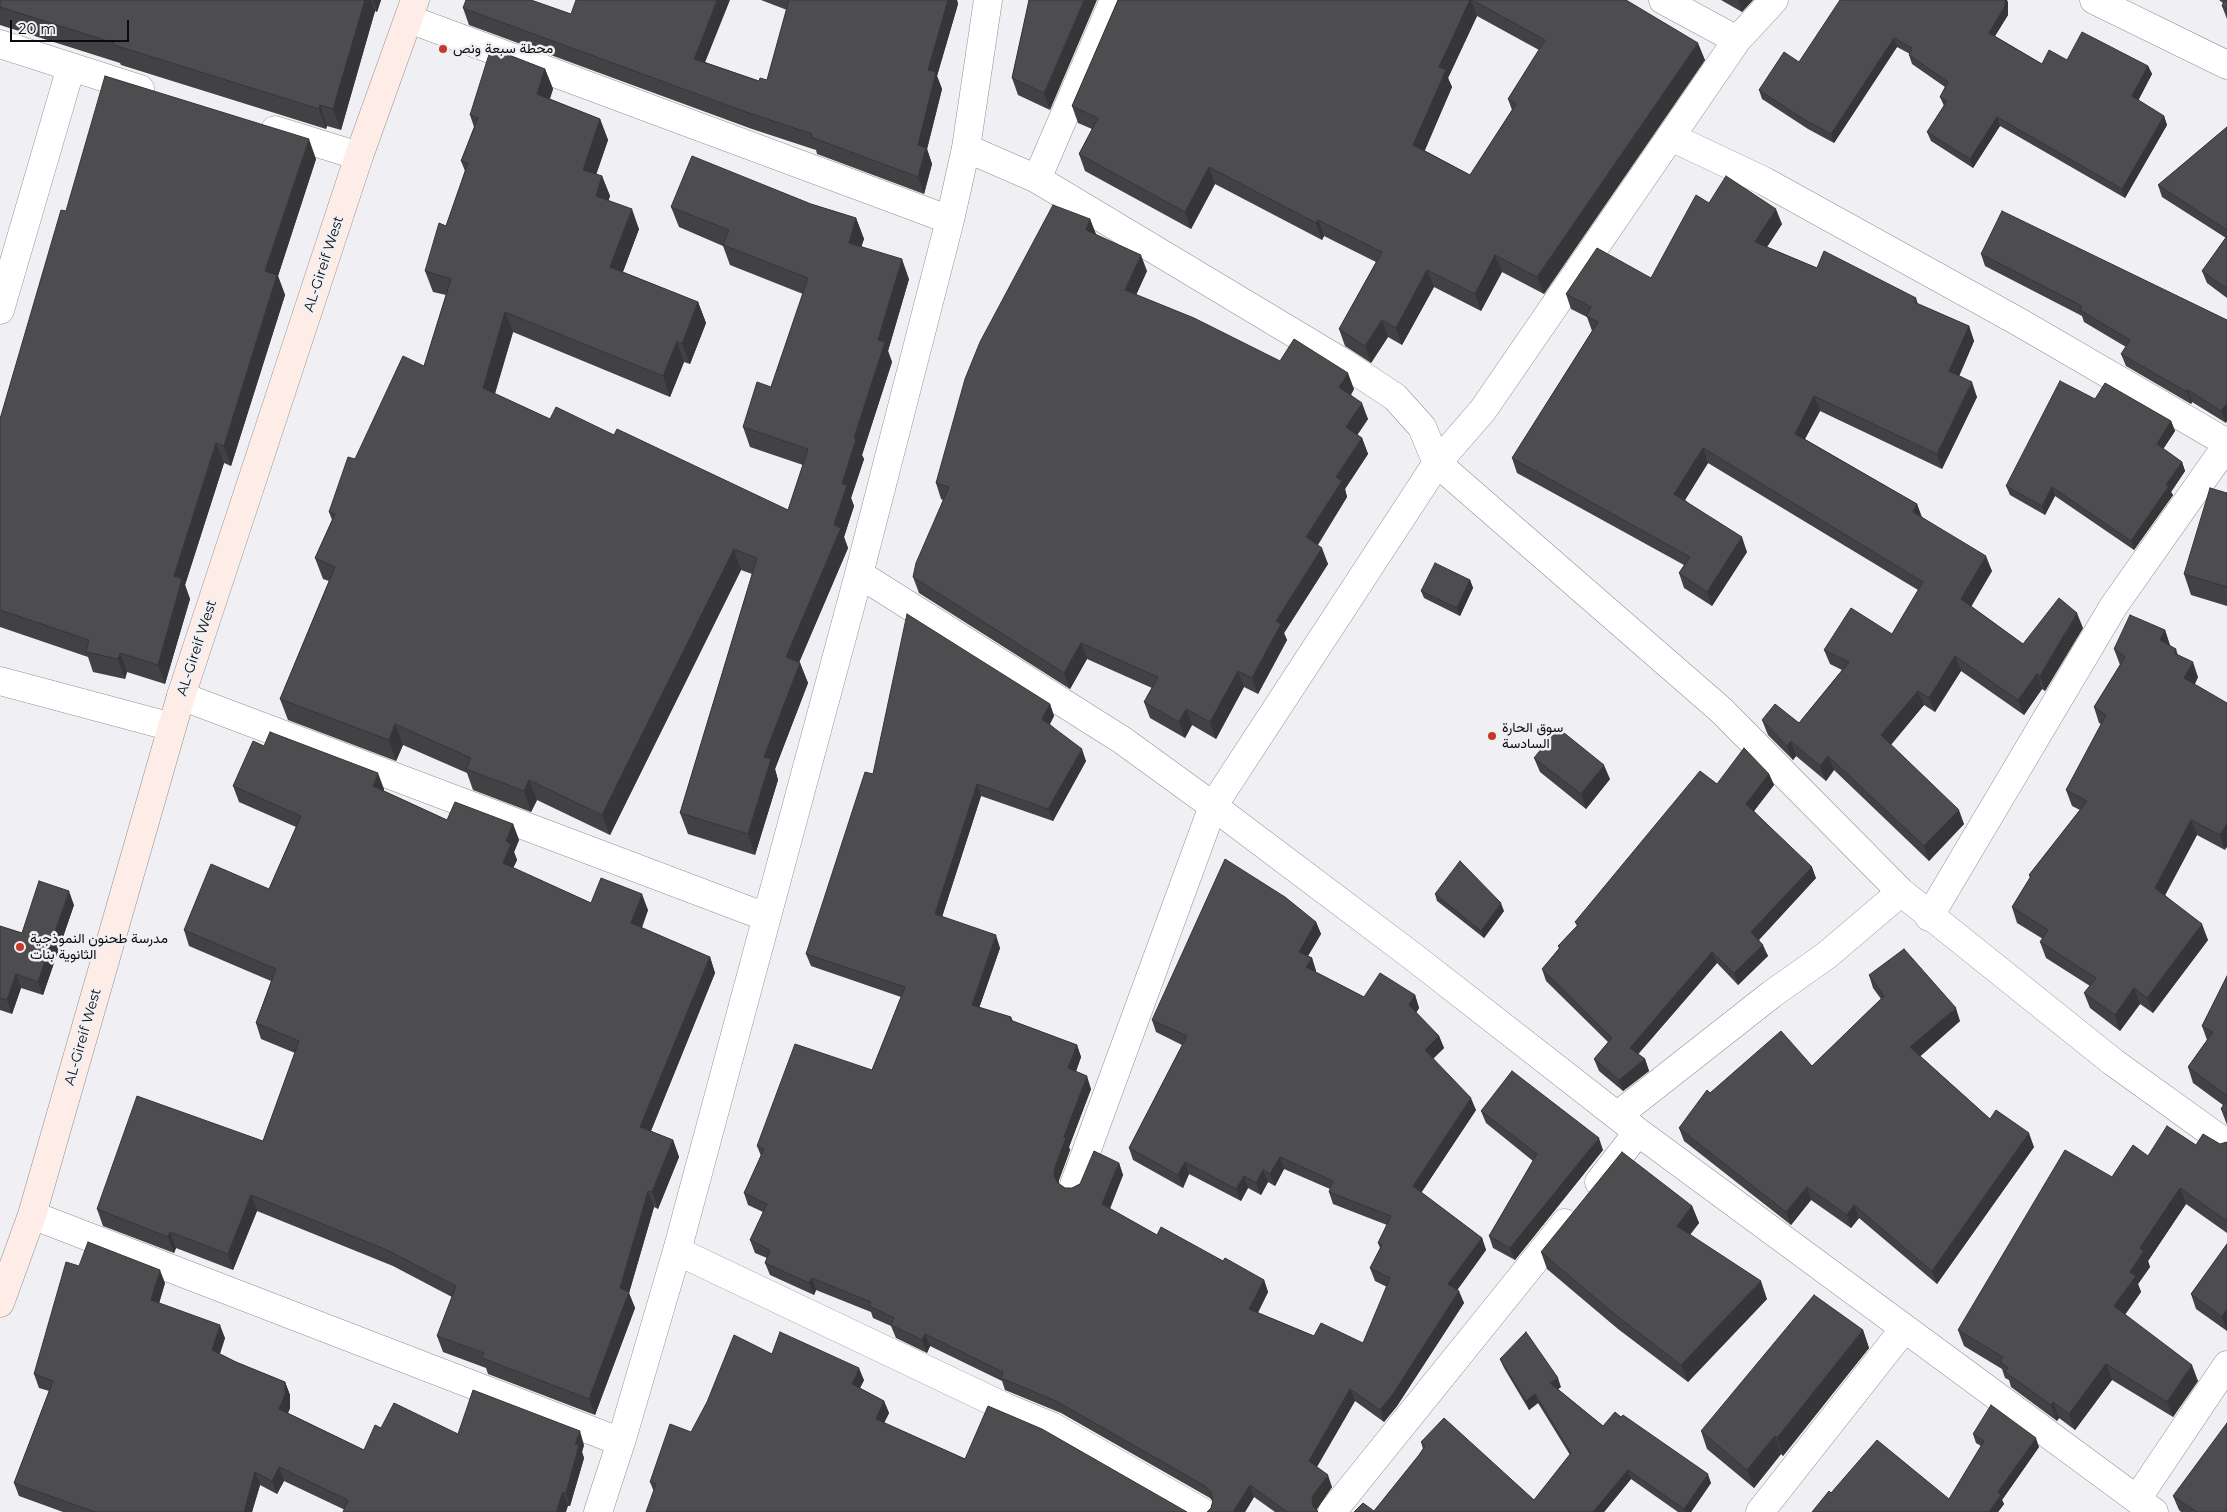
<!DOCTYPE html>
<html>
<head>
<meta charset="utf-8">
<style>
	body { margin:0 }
	#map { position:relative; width:2227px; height:1512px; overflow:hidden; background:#f0f0f4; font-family:Montserrat,sans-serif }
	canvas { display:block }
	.scale { position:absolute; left:10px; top:20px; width:119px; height:22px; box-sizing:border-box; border:2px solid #0b0b0d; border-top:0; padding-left:6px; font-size:15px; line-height:18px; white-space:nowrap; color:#0b0b0d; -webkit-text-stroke:4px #f0f0f4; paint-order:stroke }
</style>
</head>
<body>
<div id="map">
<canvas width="2227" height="1512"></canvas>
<div class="scale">20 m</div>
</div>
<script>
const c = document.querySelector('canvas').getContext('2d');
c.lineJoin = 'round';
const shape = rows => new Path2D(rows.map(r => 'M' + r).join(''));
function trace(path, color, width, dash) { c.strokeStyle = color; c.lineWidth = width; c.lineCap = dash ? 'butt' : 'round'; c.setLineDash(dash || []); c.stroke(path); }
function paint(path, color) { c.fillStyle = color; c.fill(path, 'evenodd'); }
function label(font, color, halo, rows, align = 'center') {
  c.font = font + ' Montserrat,Vazirmatn,sans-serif'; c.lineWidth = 5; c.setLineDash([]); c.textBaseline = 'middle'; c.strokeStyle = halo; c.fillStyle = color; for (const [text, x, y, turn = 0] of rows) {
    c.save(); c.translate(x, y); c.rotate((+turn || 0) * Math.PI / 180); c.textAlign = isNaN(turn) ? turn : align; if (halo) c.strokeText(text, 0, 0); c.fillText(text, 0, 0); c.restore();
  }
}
const street = shape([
	[1663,0,1737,40],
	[2094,0,2227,65],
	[409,19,950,220],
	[0,44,140,89],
	[275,130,359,156],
	[1671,137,1764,181,2019,322,2227,443],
	[966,148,1037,179,1342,362,1395,397,1422,427,1437,463,1721,710,1901,892,2113,1062,2227,1144],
	[1037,179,1114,0],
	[0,310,71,67],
	[859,574,1122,740,1213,806,1411,955,1638,1132,2154,1512],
	[0,681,172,727],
	[181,696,766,917],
	[1929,917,2113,607,2227,445],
	[1618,1115,1772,994,1827,955,1901,892],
	[1599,1182,1638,1132],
	[1074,1185,1213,806,1437,463,1483,410,1737,40,1774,0],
	[32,1215,621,1442],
	[677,1251,1007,1408,1053,1427,1202,1512],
	[2137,1499,2227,1365],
	[598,1512,621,1442,677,1251,859,574,950,220,966,148,988,0],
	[1332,1512,1565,1223],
	[1760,1512,1904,1329]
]);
const secondary = shape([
	[0,1303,32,1215,181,696,359,156,415,0]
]);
const wall = shape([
	[0,0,381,0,377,12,375,11,341,130,327,126,326,129,121,65,120,63,0,25],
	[761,0,957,0,958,4,937,76,942,89,927,149,932,164,924,194,817,154,816,150,752,129,469,25,463,8,705,62,759,81,767,80,787,10],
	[1029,0,1050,110,1018,95,1012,78],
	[1118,0,1626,0,1705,60,1544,294,1502,272,1481,311,1434,287,1402,345,1388,337,1371,363,1345,346,1339,329,1376,262,1324,236,1322,240,1215,184,1191,229,1085,171,1079,154,1092,129,1078,123,1072,106],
	[1477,16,1539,50,1508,99,1512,110,1470,175,1424,150,1452,87,1448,78],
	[1721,0,1753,0,1742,12],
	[2219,0,2227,0,2227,19,2222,6,2223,3],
	[2008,2,2008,15,1995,36,2042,64,2067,60,2148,66,2152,74,2138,100,2164,116,2167,125,2125,198,2000,126,1973,168,1931,141,1927,132,1944,106,1940,97,1945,87,1912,64,1909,55,1910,54,1897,47,1834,143,1808,129,1762,99,1759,90,1799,62],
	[545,69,553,89,550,99,600,119,608,140,596,174,602,176,610,196,608,200,639,229,623,272,698,302,706,323,690,364,684,362,670,397,513,332,495,394,550,419,614,435,788,510,803,465,750,447,743,427,771,387,803,294,730,265,723,246,679,227,671,207,811,204,856,218,864,239,861,246,909,279,888,351,892,362,862,455,864,459,851,498,854,506,844,537,848,548,799,662,800,663,808,683,775,769,778,780,755,855,688,834,680,813,752,574,741,570,610,835,537,800,531,812,473,790,467,773,403,745,396,761,288,720,280,699,329,581,323,579,315,558,332,520,329,512,355,459,424,366,446,295,433,292,425,271,446,226,465,171,461,161,474,127,470,115],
	[2227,127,2227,298,2207,283,2202,271,2226,238,2162,197,2158,185],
	[316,159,278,276,285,295,231,466,224,463,185,585,190,599,165,684,127,672,125,679,93,672,88,657,0,627,0,419,66,211],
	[1709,203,1782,224,1767,247,1817,268,1916,298,1918,304,1969,326,1974,341,1959,376,1977,397,1942,469,1820,411,1805,439,1917,504,1922,517,1992,571,1971,606,2023,644,2083,628,2045,691,2042,689,2024,715,1961,671,1935,712,1924,705,1891,745,1964,824,1929,861,1834,770,1826,781,1796,756,1793,760,1768,735,1762,720,1799,723,1842,670,1830,664,1824,650,1892,634,1918,590,1708,463,1685,500,1747,552,1712,606,1684,588,1679,573,1684,565,1517,473,1512,458,1592,331,1587,317,1571,309,1566,294,1651,278],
	[1090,219,1096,234,1147,271,1136,295,1280,361,1354,389,1351,395,1368,419,1357,435,1362,438,1368,454,1345,489,1347,497,1318,545,1328,564,1284,633,1287,640,1258,694,1244,687,1216,739,1192,725,1185,738,1150,718,1144,702,1152,688,1087,659,1070,689,919,593,913,577,943,500,941,499,936,483],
	[1981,254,2227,320,2226,423,2192,402,2191,404,2126,366,2121,354,2126,347,2084,322,2082,316,1985,266],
	[2095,399,2171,421,2175,431,2163,449,2182,462,2185,471,2171,492,2173,495,2134,550,2055,496,2045,515,2010,495,2006,486],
	[2227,493,2227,606,2191,595,2184,574],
	[1470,580,1473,588,1460,616,1424,598,1421,591],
	[2165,630,2170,646,2176,649,2178,655,2198,677,2195,684,2225,850,2197,835,2165,895,2208,940,2153,1013,2140,1004,2120,1031,2090,1008,2084,993,2090,986,2046,958,2040,942,2043,939,2017,923,2012,907,2030,878,2029,875,2080,810,2072,806,2066,790,2101,724,2099,723,2094,707,2120,665,2114,649],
	[1050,704,1054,716,1050,724,1086,761,1053,821,981,796,942,917,1000,948,979,1008,1011,1017,1013,1021,1077,1045,1081,1057,1076,1072,1091,1089,1069,1147,1070,1150,1059,1180,1059,1184,1065,1188,1072,1188,1119,1163,1123,1175,1110,1209,1157,1235,1223,1261,1264,1280,1268,1292,1258,1313,1314,1336,1363,1343,1387,1287,1375,1281,1370,1268,1380,1248,1378,1243,1387,1225,1333,1204,1329,1192,1330,1189,1284,1169,1275,1186,1268,1182,1261,1195,1248,1188,1241,1201,1189,1174,1183,1188,1133,1160,1129,1148,1182,1045,1156,1032,1152,1020,1316,922,1321,934,1308,956,1312,958,1316,971,1316,972,1364,997,1415,995,1419,1008,1416,1013,1439,1036,1444,1048,1433,1059,1476,1110,1421,1193,1482,1238,1486,1250,1457,1290,1464,1303,1397,1406,1384,1422,1355,1401,1317,1467,1332,1487,1317,1509,1318,1512,1275,1512,1254,1497,1245,1512,1207,1512,1211,1508,1213,1502,1210,1498,1061,1413,1005,1390,1002,1381,930,1346,927,1353,896,1338,891,1326,873,1318,871,1312,816,1290,814,1295,770,1275,765,1263,767,1258,755,1253,750,1240,763,1212,748,1205,744,1193,761,1156,757,1146,872,1070,901,997,811,966,806,954,873,774],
	[264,746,384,789,384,791,447,820,513,824,519,840,514,852,517,860,513,868,591,903,648,910,642,928,710,957,715,973,651,1131,673,1140,679,1157,658,1209,654,1207,629,1293,635,1308,595,1415,488,1374,486,1368,443,1352,437,1336,452,1297,393,1266,257,1211,233,1270,176,1248,174,1253,103,1226,97,1209,263,1141,295,1053,261,1039,256,1023,271,981,189,946,184,930,269,889,296,827,239,802,233,786],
	[1534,758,1610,779,1586,809,1540,772],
	[1769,774,1774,785,1754,811,1816,878,1759,940,1768,956,1738,985,1717,963,1638,1054,1645,1059,1649,1071,1623,1091,1599,1071,1594,1059,1608,1042,1546,981,1542,969,1559,948,1558,946,1577,926,1575,922,1717,784],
	[1435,894,1504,911,1484,938,1437,901],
	[74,905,43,995,21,988,12,1014,0,1010,0,926,22,933],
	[1869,975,1960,1021,1920,1056,1990,1119,2034,1147,1937,1284,1859,1218,1851,1228,1811,1200,1791,1225,1684,1141,1679,1128,1710,1093,1812,1066,1881,999,1873,988],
	[2227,976,2227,1125,2221,1109,2223,1105,2193,1083,2188,1067,2207,1040,2202,1026],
	[1481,1111,1603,1150,1515,1260,1493,1248,1489,1236,1533,1161,1486,1123],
	[2227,1142,2227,1233,2186,1204,2148,1261,2150,1267,2138,1284,2141,1292,2125,1314,2198,1381,2173,1417,2112,1380,2075,1430,2059,1418,2057,1421,2011,1387,2009,1380,2005,1378,2002,1369,1964,1346,1958,1330,2112,1177,2148,1156,2196,1145,2220,1144],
	[1692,1206,1699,1223,1690,1234,1767,1299,1688,1382,1618,1329,1547,1269,1541,1252],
	[2227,1244,2227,1331,2196,1309,2191,1294],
	[79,1266,165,1283,159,1303,225,1338,220,1354,236,1362,285,1382,290,1395,290,1408,288,1413,364,1450,381,1428,458,1434,584,1445,582,1452,584,1458,570,1506,568,1506,343,1509,284,1481,277,1494,260,1485,252,1512,63,1512,19,1496,14,1483,49,1391,39,1388,34,1374],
	[1863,1330,1869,1348,1783,1456,1781,1454,1754,1488,1707,1449,1701,1431],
	[772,1354,864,1380,860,1388,884,1401,889,1413,884,1423,965,1459,654,1492,650,1482,691,1432],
	[1500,1359,1561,1387,1558,1389,1603,1426,1711,1483,1691,1512,1678,1512,1631,1479,1604,1512,1374,1511,1419,1455,1423,1449,1421,1442,1534,1500,1570,1455,1538,1403,1529,1410,1504,1368],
	[1973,1434,2039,1447,2002,1500,2004,1504,1998,1512,1812,1512,1831,1493,1949,1499,1981,1446,1976,1443],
	[2173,1496,2227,1512,2181,1512,2179,1510]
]);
const shadedWall = shape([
	[365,0,371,0,375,11,341,130,333,109],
	[373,0,381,0,377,12],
	[717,0,730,0,700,75,694,59],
	[948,0,957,0,958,4,937,76,942,89,927,149,932,164,924,194,918,177,918,145,928,70],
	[1084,0,1097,0,1050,110,1044,93],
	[1470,0,1471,0,1477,16,1448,78,1452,87,1420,162,1413,145,1439,67],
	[1738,0,1753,0,1742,12],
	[2005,0,2007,0,2008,2,2008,15,1992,41,1989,33],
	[1894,38,1897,47,1834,143,1831,134],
	[1698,43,1705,60,1544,294,1537,277],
	[2148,66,2152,74,2136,105,2132,96],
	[545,69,553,89,544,114,537,94],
	[320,105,327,126,326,129,319,109],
	[2164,116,2167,125,2125,198,2122,189],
	[1997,117,2000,126,1973,168,1970,159],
	[600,119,608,140,591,190,583,170],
	[309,139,316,159,278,276,285,295,231,466,224,446,265,271],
	[1209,167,1215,184,1191,229,1185,212],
	[602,176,610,196,604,216,596,196],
	[632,209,639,229,617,287,610,267],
	[1776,209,1782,224,1761,256,1755,242],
	[856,218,864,239,856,263,849,243],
	[1090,219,1096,235,1086,230],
	[1318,220,1324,236,1322,240,1316,223],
	[1141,255,1147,271,1131,306,1125,290],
	[1495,255,1502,272,1481,311,1475,294],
	[902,259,909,279,888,351,892,362,862,455,864,459,851,498,854,506,844,537,848,548,793,677,786,657,834,525,842,484,878,340],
	[1427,270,1434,287,1402,345,1396,328],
	[698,302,706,323,690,364,682,344],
	[505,312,513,332,490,409,483,388],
	[1382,320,1388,337,1371,363,1365,346],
	[1969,326,1974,341,1955,386,1949,371],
	[677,341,684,362,670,397,663,376],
	[1348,373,1354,389,1345,403,1339,387],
	[1972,382,1977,397,1942,469,1937,454],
	[2188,390,2192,402,2191,404,2187,392],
	[1814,396,1820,411,1800,448,1795,434],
	[1362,403,1368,419,1352,443,1346,427],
	[2227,403,2227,421,2226,423,2221,411],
	[2171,421,2175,431,2160,454,2157,444],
	[1362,438,1368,454,1345,489,1347,497,1312,553,1306,537,1336,477],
	[216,443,224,463,185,585,190,599,165,684,158,665,174,576],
	[1703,448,1708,463,1680,508,1674,494],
	[2182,462,2185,471,2171,492,2173,495,2134,550,2131,541,2166,485],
	[2052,487,2055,496,2045,515,2042,506],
	[1917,504,1922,519,1913,512],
	[1742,537,1747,552,1712,606,1707,592],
	[1322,548,1328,564,1284,633,1287,640,1258,694,1252,678,1276,621],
	[734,549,741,570,610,835,602,815],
	[1986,556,1992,571,1967,614,1961,599],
	[1470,580,1473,588,1460,616,1457,608],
	[2077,613,2083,628,2045,691,2040,676],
	[2165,630,2170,645,2166,656,2160,640],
	[1081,643,1087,659,1070,689,1064,673],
	[120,653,127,672,125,679,118,659],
	[1955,656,1961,671,1935,712,1929,698],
	[2193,662,2198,677,2190,693,2184,678],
	[800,663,808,683,775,769,778,780,755,855,748,834,764,757],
	[1238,671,1244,687,1216,739,1210,722],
	[2037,674,2042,689,2024,715,2018,700],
	[1918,691,1924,705,1886,750,1881,735],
	[1050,704,1054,716,1046,731,1042,719],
	[1186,709,1192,725,1185,738,1179,722],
	[395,724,403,745,396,761,389,740],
	[1791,741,1796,756,1793,760,1787,746],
	[1082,749,1086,761,1053,821,1048,809],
	[1828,756,1834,770,1826,781,1820,766],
	[1604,765,1610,779,1586,809,1581,794],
	[378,773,384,789,379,802,373,786],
	[1769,774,1774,785,1750,816,1746,804],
	[529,780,537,800,531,812,524,791],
	[977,784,981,796,939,926,935,914],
	[1959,810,1964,824,1929,861,1924,846],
	[2191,820,2197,835,2161,903,2155,888],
	[2227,823,2227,847,2225,850,2220,835],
	[513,824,519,840,514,852,517,860,508,879,503,863,506,841],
	[1812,867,1816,878,1755,944,1751,932],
	[69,891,74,905,43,995,38,982],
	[642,894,648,910,637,939,631,923],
	[1501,903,1504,911,1484,938,1481,931],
	[1316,922,1321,934,1303,964,1299,952],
	[2202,924,2208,940,2153,1013,2147,998],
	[996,935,1000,948,976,1017,972,1005],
	[1763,945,1768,956,1738,985,1734,973],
	[1712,952,1717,963,1634,1059,1630,1048],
	[710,957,715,973,646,1143,640,1127],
	[1312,958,1316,971,1311,979,1306,967],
	[16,974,21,988,12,1014,7,1000],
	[2134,988,2140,1004,2120,1031,2115,1015],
	[1415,995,1419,1008,1413,1017,1409,1005],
	[1956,1008,1960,1021,1915,1061,1910,1047],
	[1439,1036,1444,1048,1429,1062,1425,1050],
	[1077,1045,1081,1057,1072,1081,1068,1068],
	[1645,1059,1649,1071,1623,1091,1619,1080],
	[1087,1076,1091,1089,1069,1147,1070,1150,1059,1180,1059,1188,1054,1176,1055,1167,1064,1137],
	[1471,1098,1476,1110,1417,1199,1413,1186],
	[2029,1133,2034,1147,1937,1284,1932,1271],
	[1599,1138,1603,1150,1515,1260,1510,1248],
	[673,1140,679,1157,658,1209,652,1192],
	[1280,1157,1284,1169,1275,1186,1270,1174],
	[1185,1162,1189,1174,1183,1188,1178,1175],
	[1119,1163,1123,1175,1106,1217,1102,1204],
	[1263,1170,1268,1182,1261,1195,1256,1183],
	[1244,1176,1248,1188,1241,1201,1236,1189],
	[1807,1187,1811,1200,1791,1225,1786,1212],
	[2180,1188,2186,1204,2148,1261,2150,1267,2138,1284,2141,1292,2120,1322,2114,1306,2140,1248],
	[648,1191,654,1207,629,1293,635,1308,595,1415,589,1399,620,1288],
	[251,1195,257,1211,233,1270,228,1254],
	[1854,1205,1859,1218,1851,1228,1847,1215],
	[1692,1206,1699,1223,1684,1243,1677,1226],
	[170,1232,176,1248,174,1253,168,1237],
	[1482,1238,1486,1250,1453,1296,1448,1284],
	[160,1270,165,1283,156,1314,151,1300],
	[812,1278,816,1290,814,1295,809,1283],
	[1264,1280,1268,1292,1253,1321,1249,1309],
	[1761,1281,1767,1299,1688,1382,1681,1365],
	[1459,1291,1464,1303,1397,1406,1384,1422,1380,1410],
	[2226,1310,2227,1311,2227,1331,2222,1317],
	[220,1325,225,1338,216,1363,212,1350],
	[1863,1330,1869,1348,1783,1456,1777,1438],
	[925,1334,930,1346,927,1353,922,1340],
	[2106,1364,2112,1380,2075,1430,2069,1414],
	[2192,1365,2198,1381,2173,1417,2167,1402],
	[859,1368,864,1380,856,1396,852,1384],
	[1558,1378,1561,1387,1554,1392,1550,1383],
	[285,1382,290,1395,290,1408,284,1423,279,1409],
	[1350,1389,1355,1401,1313,1473,1309,1461],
	[1535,1394,1538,1403,1529,1410,1526,1401],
	[884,1401,889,1413,880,1431,876,1419],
	[2053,1402,2059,1418,2057,1421,2051,1405],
	[580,1431,584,1445,582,1452,584,1458,570,1506,566,1493,575,1444],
	[1775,1436,1781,1454,1754,1488,1747,1470],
	[2036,1438,2039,1447,2002,1500,2004,1504,1998,1512,1989,1512,1998,1492],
	[279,1467,284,1481,277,1494,272,1481],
	[1628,1470,1631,1479,1604,1512,1593,1512],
	[255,1472,260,1485,252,1512,244,1512],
	[1708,1474,1711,1483,1691,1512,1685,1512,1684,1509],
	[1328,1475,1332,1487,1317,1509,1317,1512,1313,1506,1312,1497],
	[1250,1485,1254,1497,1245,1512,1233,1512],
	[563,1492,568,1506,566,1512,556,1512]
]);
const building = shape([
	[0,0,365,0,333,109,320,105,319,109,114,45,114,43,0,7,0,0],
	[466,0,531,0,571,14,576,0,717,0,694,59,759,81,760,78,767,80,789,0,948,0,928,70,936,72,918,145,926,148,918,177,811,137,812,134,746,112,463,8,466,0],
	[1029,0,1084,0,1044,93,1012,78,1029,0],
	[1118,0,1470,0,1439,67,1446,70,1413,145,1470,175,1516,104,1508,99,1545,40,1472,0,1626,0,1698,43,1537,277,1495,255,1475,294,1427,270,1396,328,1382,320,1365,346,1339,329,1382,252,1318,220,1316,223,1209,167,1185,212,1079,154,1098,118,1072,106,1118,0],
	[1840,0,2005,0,2005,6,1989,33,2042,64,2049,50,2067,60,2082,32,2148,66,2132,96,2164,116,2122,189,1997,117,1970,159,1927,132,1947,101,1940,97,1948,82,1909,55,1912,48,1894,38,1831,134,1805,120,1759,90,1784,52,1799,62,1840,0],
	[2225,0,2227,0,2227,9,2222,6,2225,0],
	[491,48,545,69,537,94,600,119,583,170,602,176,596,196,632,209,610,267,698,302,682,344,677,341,663,376,505,312,483,388,550,419,556,407,614,435,617,429,788,510,808,449,743,427,757,382,771,387,808,278,723,245,729,230,671,207,692,156,811,204,856,218,849,243,902,259,878,340,885,342,854,438,856,439,842,484,847,485,834,525,841,528,786,657,800,663,764,757,771,759,748,834,680,813,757,558,734,549,602,815,529,780,524,791,466,769,471,758,395,724,389,740,280,699,335,567,315,558,335,514,329,512,348,457,355,459,403,356,424,366,451,279,425,271,439,223,446,226,468,163,461,161,478,118,470,115,491,48],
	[105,76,309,139,265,271,277,275,224,446,216,443,174,576,182,579,158,665,120,653,118,659,86,652,89,640,0,610,0,419,61,210,66,211,105,76],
	[2227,127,2227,230,2158,185,2227,127],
	[1726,176,1776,209,1755,242,1817,268,1824,251,1916,298,1914,302,1969,326,1949,371,1972,382,1937,454,1814,396,1795,434,1917,504,1913,512,1986,556,1961,599,2023,644,2059,598,2077,613,2040,676,2037,674,2018,700,1955,656,1929,698,1918,691,1881,735,1959,810,1924,846,1828,756,1820,766,1791,741,1787,746,1762,720,1775,704,1799,723,1849,662,1824,650,1851,608,1892,634,1923,582,1703,448,1674,494,1742,537,1707,592,1679,573,1690,557,1512,458,1598,322,1586,316,1591,307,1566,294,1597,248,1651,278,1696,195,1709,203,1726,176],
	[1053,205,1090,219,1086,230,1141,255,1125,290,1194,318,1280,361,1294,339,1348,373,1339,387,1362,403,1346,427,1362,438,1336,477,1342,481,1306,537,1322,548,1276,621,1281,624,1252,678,1238,671,1210,722,1186,709,1179,722,1144,702,1158,677,1081,643,1064,673,913,577,916,563,949,487,936,483,965,379,980,342,1053,205],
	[2002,211,2227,320,2227,403,2221,411,2188,390,2187,392,2121,354,2130,340,2080,310,2082,306,1981,254,2002,211],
	[2227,236,2227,289,2202,271,2227,236],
	[2060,381,2095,399,2105,383,2171,421,2157,444,2182,462,2166,485,2169,486,2131,541,2052,487,2042,506,2006,486,2060,381],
	[2210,488,2227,493,2227,587,2184,574,2210,488],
	[1435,563,1470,580,1457,608,1421,591,1435,563],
	[907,614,1050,704,1042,719,1082,749,1048,809,977,784,935,914,996,935,972,1005,1011,1017,1010,1020,1077,1045,1068,1068,1087,1076,1064,1137,1066,1138,1055,1167,1054,1176,1058,1183,1065,1188,1072,1188,1080,1184,1094,1151,1119,1163,1102,1204,1157,1235,1161,1227,1223,1261,1225,1258,1264,1280,1249,1309,1314,1336,1321,1323,1363,1343,1390,1278,1370,1268,1382,1245,1378,1243,1391,1216,1329,1192,1333,1181,1280,1157,1270,1174,1263,1170,1256,1183,1244,1176,1236,1189,1185,1162,1178,1175,1129,1148,1187,1036,1152,1020,1225,859,1285,897,1316,922,1299,952,1312,958,1306,967,1364,997,1380,973,1415,995,1409,1005,1439,1036,1425,1050,1471,1098,1413,1186,1482,1238,1448,1284,1459,1291,1393,1394,1380,1410,1350,1389,1309,1461,1328,1475,1312,1497,1313,1506,1318,1512,1287,1512,1250,1485,1233,1512,1207,1512,1211,1508,1213,1500,1211,1492,1205,1486,1056,1401,1001,1378,1003,1372,925,1334,922,1340,891,1325,894,1318,869,1306,871,1302,812,1278,809,1283,765,1263,770,1250,750,1240,767,1204,744,1193,764,1149,757,1146,795,1044,872,1070,905,987,806,954,865,772,873,774,907,614],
	[2130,615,2165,630,2160,640,2176,649,2174,653,2193,662,2184,678,2227,703,2227,823,2220,835,2191,820,2155,888,2202,924,2147,998,2134,988,2115,1015,2084,993,2096,978,2040,942,2048,930,2012,907,2031,876,2029,875,2087,801,2066,790,2106,715,2094,707,2125,657,2114,649,2130,615],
	[1558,728,1604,765,1581,794,1534,758,1558,728],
	[270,732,378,773,373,786,447,820,455,802,513,824,506,841,511,844,503,863,591,903,601,878,642,894,631,923,710,957,640,1127,673,1140,652,1192,648,1191,620,1288,629,1292,589,1399,482,1358,484,1353,437,1336,456,1286,387,1250,251,1195,228,1254,170,1232,168,1237,97,1209,137,1096,263,1141,299,1041,256,1023,276,969,184,930,211,864,269,889,301,816,233,786,253,741,264,746,270,732],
	[1744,748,1769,774,1746,804,1812,867,1751,932,1763,945,1734,973,1712,952,1630,1048,1645,1059,1619,1080,1594,1059,1612,1038,1542,969,1560,948,1558,946,1578,925,1575,922,1700,771,1717,784,1744,748],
	[1460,861,1501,903,1481,931,1435,894,1460,861],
	[39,881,69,891,38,982,16,974,7,1000,0,998,0,926,22,933,39,881],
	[1904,949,1956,1008,1910,1047,1990,1119,1996,1110,2029,1133,1932,1271,1854,1205,1847,1215,1807,1187,1786,1212,1679,1128,1707,1090,1710,1093,1781,1031,1812,1066,1884,996,1869,975,1904,949],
	[2227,976,2227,1096,2188,1067,2213,1032,2202,1026,2227,976],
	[1512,1071,1599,1138,1510,1248,1489,1236,1537,1154,1481,1111,1512,1071],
	[2227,1100,2227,1114,2221,1109,2227,1100],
	[2167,1126,2196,1145,2203,1134,2220,1144,2227,1142,2227,1221,2180,1188,2140,1248,2144,1251,2130,1272,2136,1276,2114,1306,2192,1365,2167,1402,2106,1364,2069,1414,2053,1402,2051,1405,2005,1372,2008,1368,2000,1362,2003,1357,1958,1330,2065,1150,2112,1177,2133,1145,2148,1156,2167,1126],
	[1622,1152,1692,1206,1677,1226,1761,1281,1681,1365,1612,1312,1541,1252,1622,1152],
	[88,1242,160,1270,151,1300,220,1325,212,1350,236,1362,285,1382,285,1395,279,1409,364,1450,375,1425,381,1428,394,1403,458,1434,473,1390,580,1431,575,1444,579,1445,566,1493,563,1492,556,1512,343,1512,348,1500,279,1467,272,1481,255,1472,244,1512,95,1512,14,1483,53,1381,34,1374,66,1262,79,1266,88,1242],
	[2227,1244,2227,1310,2226,1310,2222,1317,2191,1294,2227,1244],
	[1814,1295,1863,1330,1777,1438,1775,1436,1747,1470,1701,1431,1814,1295],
	[780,1332,859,1368,852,1384,884,1401,876,1419,965,1459,988,1406,1042,1429,1187,1512,646,1512,656,1484,650,1482,670,1424,691,1432,707,1402,734,1335,772,1354,780,1332],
	[1526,1332,1558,1378,1550,1383,1603,1426,1615,1412,1621,1417,1623,1415,1708,1474,1684,1509,1628,1470,1593,1512,1354,1512,1363,1503,1374,1511,1419,1455,1425,1446,1421,1442,1444,1418,1534,1500,1571,1453,1535,1394,1526,1401,1500,1359,1526,1332],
	[1991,1405,2036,1438,1998,1492,2001,1495,1989,1512,1812,1512,1829,1491,1831,1493,1877,1440,1949,1499,1984,1441,1973,1434,1991,1405],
	[2227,1423,2227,1512,2197,1512,2173,1496,2227,1423]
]);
const markers = [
	[443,49,5,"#c63929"],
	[1492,736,5,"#c63929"],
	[20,947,5,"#c63929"]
];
const poiNames = [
	["محطة سبعة ونص",453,49],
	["سوق الحارة",1502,728],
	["السادسة",1502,744],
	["مدرسة طحنون النموذجية",30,939],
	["الثانوية بنات",30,955]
];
const streetNames = [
	["AL-Gireif West",324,264,-72],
	["AL-Gireif West",197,648,-72],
	["AL-Gireif West",83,1037,-74]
];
trace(street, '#919194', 29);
trace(secondary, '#919194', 29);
trace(street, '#fff', 28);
trace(secondary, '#feede7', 28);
paint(wall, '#424245');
paint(shadedWall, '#363638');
paint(building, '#4d4d50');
trace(building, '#363638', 1);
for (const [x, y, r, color] of markers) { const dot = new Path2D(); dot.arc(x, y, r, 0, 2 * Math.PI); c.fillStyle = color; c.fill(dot); trace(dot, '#f0f0f4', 2); }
label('14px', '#0b0b0d', '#f0f0f4', poiNames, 'left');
label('14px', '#0b0b0d', '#f0f0f4', streetNames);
</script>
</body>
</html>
